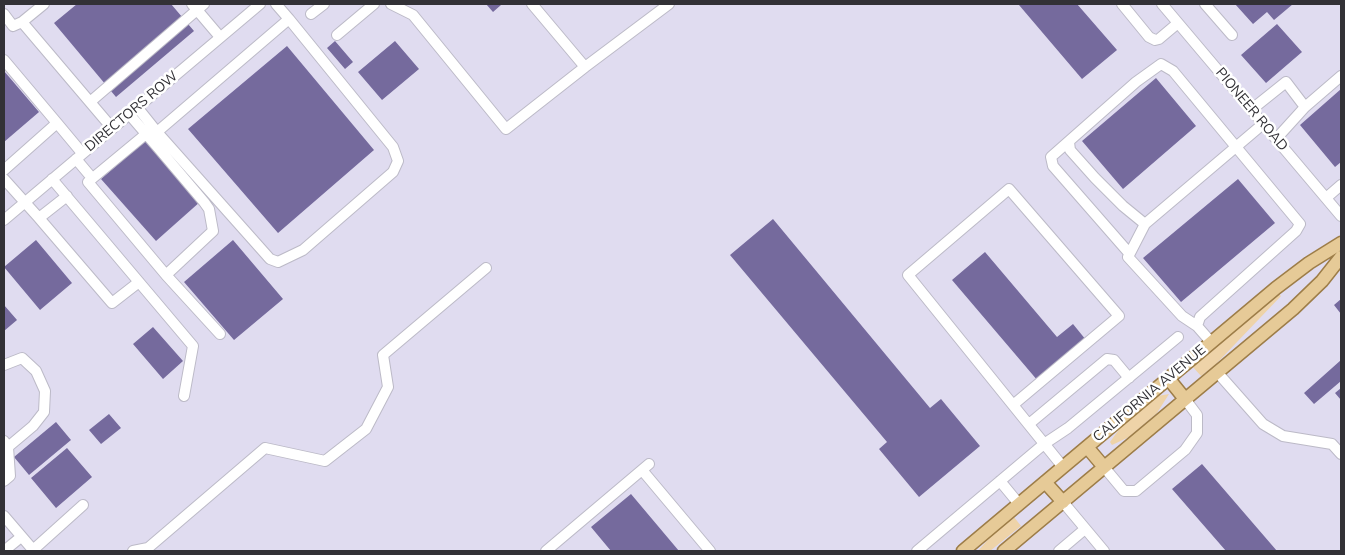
<!DOCTYPE html>
<html>
<head>
<meta charset="utf-8">
<style>
	body { margin:0 }
	#map { position:relative; width:1345px; height:555px; overflow:hidden; background:#eae8f5; font-family:"Nunito Sans",sans-serif }
	canvas { display:block }
	.frame { position:absolute; inset:0; border:5px solid #323136; pointer-events:none }
</style>
</head>
<body>
<div id="map">
<canvas width="1345" height="555"></canvas>
<div class="frame"></div>
</div>
<script>
const c = document.querySelector('canvas').getContext('2d');
c.lineJoin = 'round';
function paint(path, color) { c.fillStyle = color; c.fill(path, 'evenodd'); }
const shape = rows => new Path2D(rows.map(r => 'M' + r).join(''));
function trace(path, color, width, dash) { c.strokeStyle = color; c.lineWidth = width; c.lineCap = dash ? 'butt' : 'round'; c.setLineDash(dash || []); c.stroke(path); }
function label(font, color, halo, rows, align = 'center') {
  c.font = font + ' "Nunito Sans",sans-serif'; c.lineWidth = 5; c.setLineDash([]); c.textBaseline = 'middle'; c.strokeStyle = halo; c.fillStyle = color; for (const [text, x, y, turn = 0] of rows) {
    c.save(); c.translate(x, y); c.rotate((+turn || 0) * Math.PI / 180); c.textAlign = isNaN(turn) ? turn : align; if (halo) c.strokeText(text, 0, 0); c.fillText(text, 0, 0); c.restore();
  }
}
const built = shape([
	[4,4,1341,4,1341,551,4,551]
]);
const green = shape([
	[1278,293,1281,296,1215,365,1201,376,1192,366],
	[1169,394,1157,413,1129,437,1112,445,1110,442,1123,424,1158,396],
	[1014,517,1021,526,990,551,978,551,992,535]
]);
const building = shape([
	[77,4,171,4,194,31,116,97,54,23],
	[486,4,501,4,501,5,493,12],
	[1021,4,1077,4,1117,50,1082,79,1019,5],
	[1235,4,1293,4,1274,20,1267,12,1253,24],
	[1277,24,1302,52,1266,83,1241,55],
	[335,41,353,62,345,69,327,48],
	[395,41,419,69,382,100,358,72],
	[287,46,374,150,278,233,188,129],
	[4,71,39,112,4,142],
	[1156,78,1196,126,1123,189,1082,141],
	[1341,89,1341,162,1335,167,1300,125],
	[147,139,201,201,156,241,101,179],
	[1238,179,1275,223,1181,302,1143,258],
	[773,219,930,408,941,399,980,446,919,497,879,449,887,442,730,255],
	[36,240,72,283,40,310,4,267],
	[233,240,283,299,234,340,184,282],
	[985,252,1057,337,1073,324,1086,340,1038,381,952,280],
	[1341,299,1341,314,1334,305],
	[4,305,17,320,4,331],
	[153,327,183,361,163,379,133,344],
	[1341,360,1341,381,1314,404,1304,393],
	[1341,388,1341,400,1335,393],
	[109,414,121,428,101,444,89,430],
	[56,422,71,440,29,475,14,457],
	[67,448,92,477,56,508,31,478],
	[1202,464,1277,551,1226,551,1172,489],
	[631,494,679,551,611,551,591,527]
]);
const minor = shape([
	[192,4,220,37],
	[391,4,413,15,506,129,585,67],
	[532,4,585,67,669,4],
	[1122,4,1149,37,1155,40,1159,39,1178,23],
	[1162,4,1341,216],
	[1205,4,1232,35],
	[4,14,13,26,22,22,112,128],
	[311,14,324,4],
	[22,22,44,4],
	[337,35,374,4],
	[4,60,57,123],
	[90,102,204,4],
	[137,107,157,132,289,19,276,4],
	[1251,110,1286,82,1305,107],
	[129,114,160,150,204,202,209,209,213,231,166,275,88,182,146,134],
	[157,132,270,259,278,262,303,250,393,172,398,161,393,147,289,19],
	[1276,139,1305,107,1341,76],
	[1069,142,1070,150,1095,178,1123,206,1145,224],
	[76,159,92,178],
	[4,170,57,123,82,153],
	[4,179,39,218,67,196],
	[52,179,193,346,184,396],
	[1326,198,1341,185],
	[39,218,112,303,139,282],
	[4,220,260,4],
	[1129,253,1053,166,1051,157,1136,82,1161,64,1173,71,1300,224,1296,231,1200,317,1197,326,1211,342],
	[166,275,220,334],
	[1197,326,1182,316,1128,257,1145,224,1263,124],
	[4,365,22,358,36,371,45,391,44,412,33,426,8,447],
	[1217,372,1263,424,1283,436,1332,444,1341,454],
	[1013,405,1119,316,1009,189,908,275,1063,467],
	[1029,424,1107,359,1114,360,1129,378],
	[1104,467,1124,491,1136,491,1185,450,1197,433,1197,415,1185,399],
	[642,470,710,551],
	[4,481,10,476,8,447,4,441],
	[1000,481,1019,504],
	[1063,502,1104,551],
	[4,516,34,551],
	[33,550,83,505],
	[4,551,21,537],
	[133,551,148,548,265,448,325,461,366,429,388,387,383,355,486,268],
	[546,551,649,464],
	[917,551,1044,444,1068,428,1178,337],
	[1059,551,1085,529]
]);
const major = shape([
	[1168,378,1185,399],
	[1087,447,1104,467],
	[1045,482,1063,502],
	[963,551,1276,288,1309,263,1341,243],
	[1004,551,1293,309,1322,281,1341,257]
]);
const streetNames = [
	["PIONEER ROAD",1251,110,50],
	["DIRECTORS ROW",132,112,-40],
	["CALIFORNIA AVENUE",1150,394,-40]
];
paint(built, '#e0dcf0');
paint(green, '#eed3a8');
paint(building, '#756a9d');
trace(minor, '#bcbac7', 12);
trace(major, '#9d7d48', 15);
trace(minor, '#fff', 10);
trace(major, '#e6ca97', 12);
label('14px', '#323136', '#fff', streetNames);
</script>
</body>
</html>
